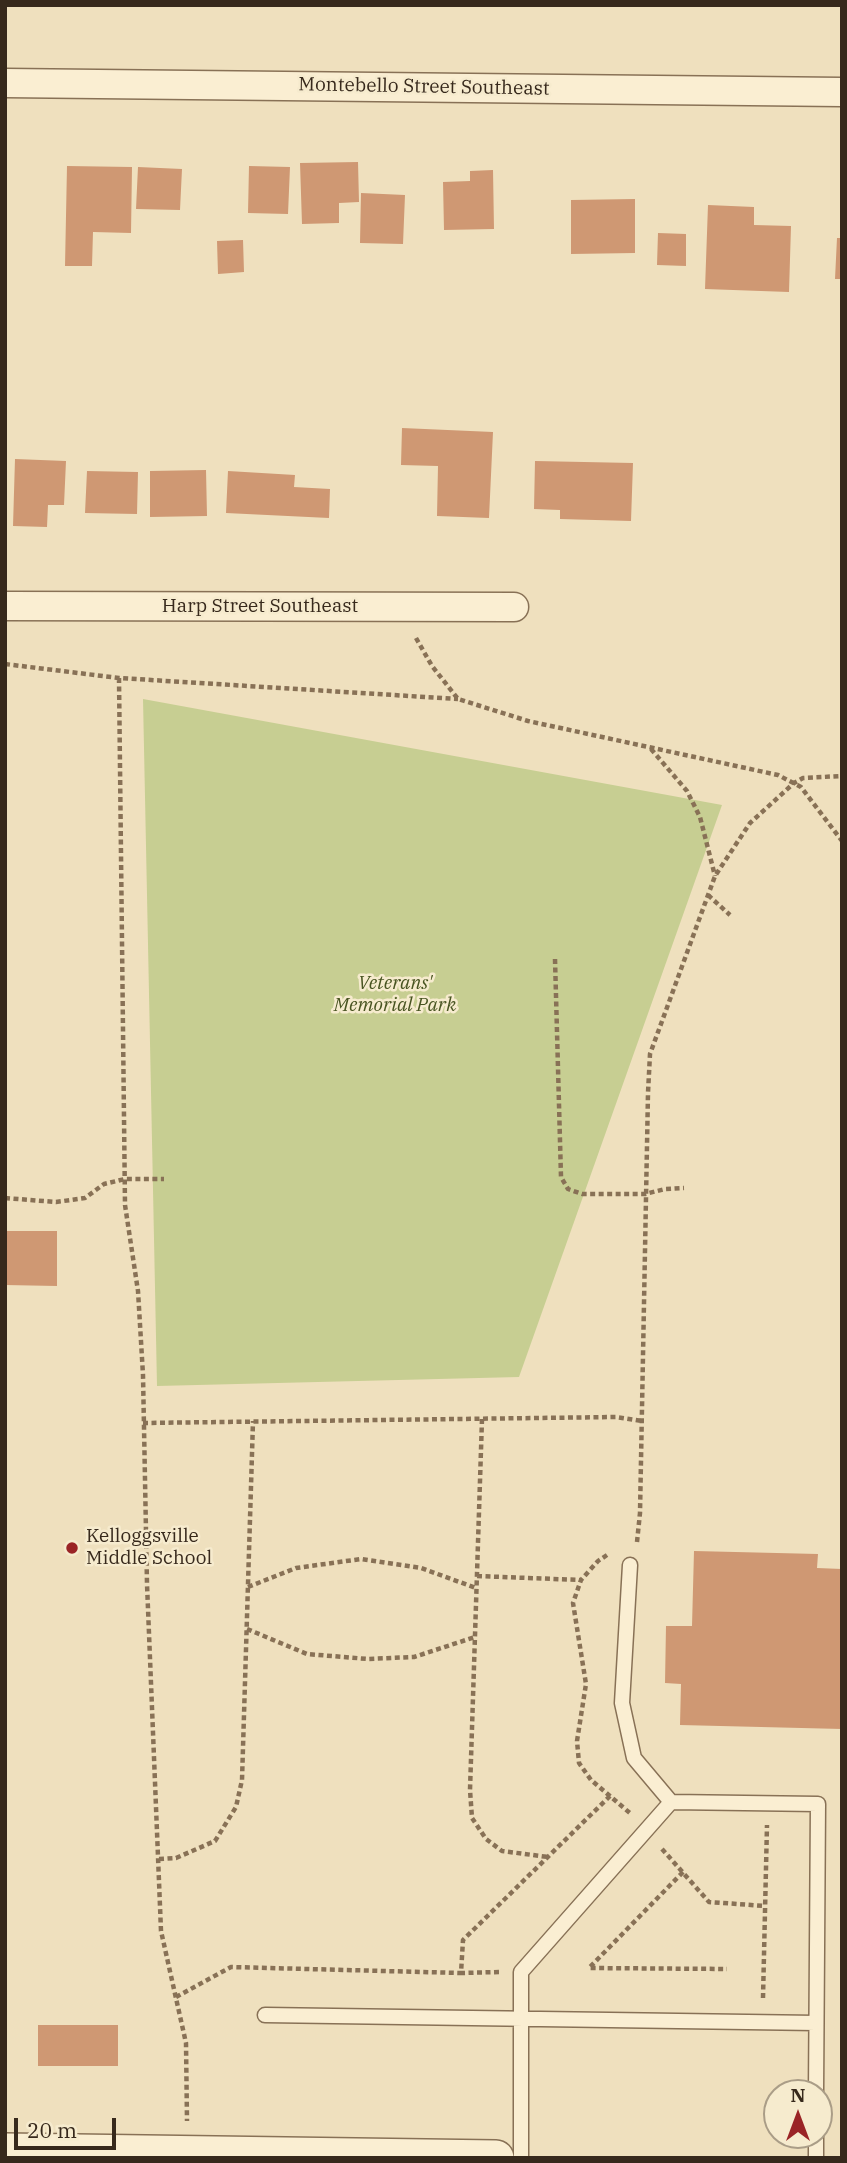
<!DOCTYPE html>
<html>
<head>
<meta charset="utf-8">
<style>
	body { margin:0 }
	#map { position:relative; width:847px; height:2163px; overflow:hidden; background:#efe0be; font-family:"IBM Plex Serif",serif }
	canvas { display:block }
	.frame { position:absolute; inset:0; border:7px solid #37291c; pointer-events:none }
	.north { position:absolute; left:763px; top:2079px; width:70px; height:70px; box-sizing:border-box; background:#f6ebce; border:2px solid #aa9d87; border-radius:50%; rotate:0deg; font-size:19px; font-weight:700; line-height:28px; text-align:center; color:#37291c }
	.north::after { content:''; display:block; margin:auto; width:24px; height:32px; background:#9a2426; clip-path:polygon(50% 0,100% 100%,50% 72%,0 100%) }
	.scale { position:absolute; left:14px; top:2118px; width:102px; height:32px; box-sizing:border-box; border:4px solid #37291c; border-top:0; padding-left:9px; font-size:21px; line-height:24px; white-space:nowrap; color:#37291c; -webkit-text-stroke:5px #f6ebce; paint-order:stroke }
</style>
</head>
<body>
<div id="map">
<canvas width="847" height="2163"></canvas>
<div class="frame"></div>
<div class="north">N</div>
<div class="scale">20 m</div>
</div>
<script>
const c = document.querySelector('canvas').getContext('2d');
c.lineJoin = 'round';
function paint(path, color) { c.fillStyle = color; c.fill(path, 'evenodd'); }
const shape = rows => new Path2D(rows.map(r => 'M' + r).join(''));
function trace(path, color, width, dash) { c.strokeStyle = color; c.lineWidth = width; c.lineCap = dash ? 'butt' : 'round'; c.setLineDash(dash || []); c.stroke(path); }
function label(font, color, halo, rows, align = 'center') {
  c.font = font + ' "IBM Plex Serif",serif'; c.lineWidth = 5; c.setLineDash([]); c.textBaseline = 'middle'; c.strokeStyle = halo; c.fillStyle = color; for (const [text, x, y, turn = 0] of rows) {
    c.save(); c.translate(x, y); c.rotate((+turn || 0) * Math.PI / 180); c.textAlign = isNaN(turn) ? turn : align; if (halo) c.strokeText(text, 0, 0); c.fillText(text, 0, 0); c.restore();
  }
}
const green = shape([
	[143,699,722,805,519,1377,157,1386]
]);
const building = shape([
	[358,162,359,202,339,203,339,223,302,224,300,163],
	[67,166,132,167,131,233,93,232,92,266,65,266],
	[249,166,290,167,288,214,248,213],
	[138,167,182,169,180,210,136,209],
	[493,170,494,229,444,230,443,182,470,181,470,171],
	[361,193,405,195,403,244,360,243],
	[635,199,635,253,571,254,571,200],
	[708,205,754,207,754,225,791,226,789,292,705,289],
	[658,233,686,234,686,266,657,265],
	[837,238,842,238,842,279,835,279],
	[243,240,244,272,218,274,217,241],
	[402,428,493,432,489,518,437,516,438,466,401,465],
	[15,459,66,461,64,505,48,505,47,527,13,526],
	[535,461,633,463,631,521,560,519,560,510,534,509],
	[206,470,207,516,150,517,150,471],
	[87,471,138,472,137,514,85,513],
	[228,471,295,475,294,487,330,489,329,518,226,513],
	[5,1231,57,1231,57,1286,5,1285],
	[694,1551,818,1554,817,1568,842,1569,842,1729,680,1725,681,1684,665,1683,666,1626,692,1626],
	[38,2025,118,2025,118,2066,38,2066]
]);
const path = shape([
	[416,638,432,666,458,699,528,721,778,775,801,787,842,841],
	[5,664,119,678,458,699],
	[119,678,125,1205,138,1291,143,1375,147,1584,161,1931,186,2043,187,2121],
	[651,749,687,791,700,817,715,876],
	[708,895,730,915],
	[555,959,561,1177,568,1189,582,1194,645,1194,665,1189,684,1188],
	[5,1198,56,1202,85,1198,104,1184,125,1179,164,1179],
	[482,1419,470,1790,472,1818,486,1839,502,1851,548,1857],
	[143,1423,616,1417,642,1421],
	[637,1542,640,1513,648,1093,650,1054,715,876,750,823,794,783,803,778,842,776],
	[607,1555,598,1561,581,1580,573,1603,586,1684,577,1741,579,1763,591,1780,631,1814],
	[477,1576,581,1580],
	[248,1587,296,1568,361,1559,421,1568,476,1588],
	[247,1629,307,1654,368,1659,414,1657,475,1637],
	[662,1849,709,1902,765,1906],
	[159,1859,176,1858,215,1841,236,1807,242,1780,253,1421],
	[683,1872,589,1968,727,1969],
	[499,1972,461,1973,463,1940,610,1796],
	[176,1997,231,1967,461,1973],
	[763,1998,767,1825]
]);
const service = shape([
	[630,1565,622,1703,634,1758,671,1802],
	[265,2015,816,2023],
	[521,2158,521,1972,671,1802,818,1804,816,2093],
	[816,2158,816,2135]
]);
const minor = shape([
	[5,83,842,92],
	[5,606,514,607]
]);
const tertiary = shape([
	[5,2151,496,2158]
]);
const markers = [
	[72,1548,7,"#9a2426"]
];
const streetNames = [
	["Montebello Street Southeast",424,87,1],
	["Harp Street Southeast",260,607]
];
const parkNames = [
	["Veterans'",395,984],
	["Memorial Park",395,1006]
];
const poiNames = [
	["Kelloggsville",86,1537],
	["Middle School",86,1559]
];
paint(green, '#c7ce92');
paint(building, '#cf9873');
trace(service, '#887156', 17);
trace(minor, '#887156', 31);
trace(tertiary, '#887156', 38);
trace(path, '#887156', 4.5, [5, 3.5]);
trace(service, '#faeed2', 14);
trace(minor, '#faeed2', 28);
trace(tertiary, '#faeed2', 35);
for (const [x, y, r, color] of markers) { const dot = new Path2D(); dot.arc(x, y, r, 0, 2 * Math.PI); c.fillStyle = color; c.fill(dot); trace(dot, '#f6ebce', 2.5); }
label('19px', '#37291c', '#f6ebce', streetNames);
label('italic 19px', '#485421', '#f6ebce', parkNames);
label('19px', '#37291c', '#f6ebce', poiNames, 'left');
</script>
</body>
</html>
